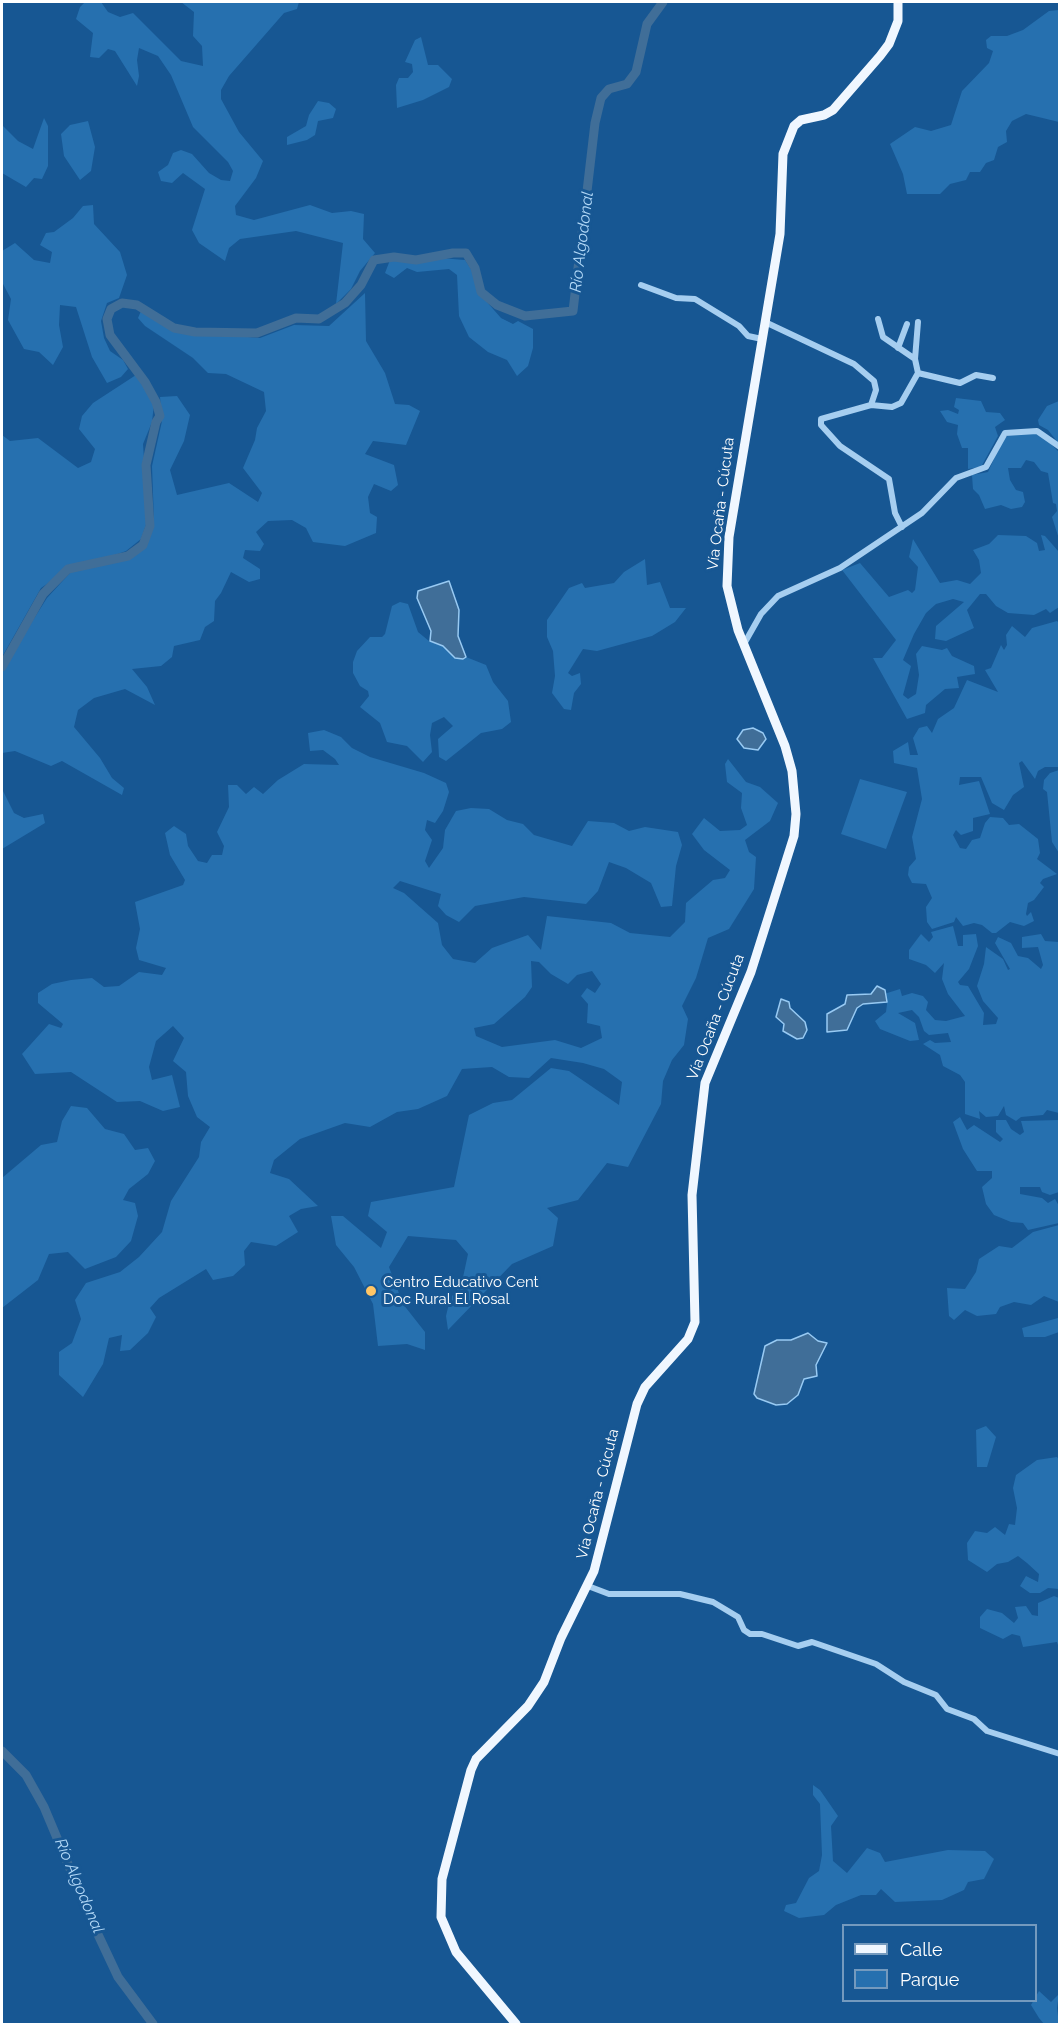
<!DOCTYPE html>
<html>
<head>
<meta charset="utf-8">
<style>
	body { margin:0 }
	#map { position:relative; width:1061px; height:2026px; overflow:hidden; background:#175793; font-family:Raleway,sans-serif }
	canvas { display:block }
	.frame { position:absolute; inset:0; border:3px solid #fff; pointer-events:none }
	.legend { position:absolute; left:842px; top:1924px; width:195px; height:78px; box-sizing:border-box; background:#175793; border:2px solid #749abe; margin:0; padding:8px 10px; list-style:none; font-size:18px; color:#fff }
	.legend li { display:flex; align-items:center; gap:12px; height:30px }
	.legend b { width:30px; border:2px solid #749abe }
</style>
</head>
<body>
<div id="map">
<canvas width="1061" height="2026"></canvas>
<div class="frame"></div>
<ul class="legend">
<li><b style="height:8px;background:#f0f7ff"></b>Calle</li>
<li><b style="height:16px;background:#2670af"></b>Parque</li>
</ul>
</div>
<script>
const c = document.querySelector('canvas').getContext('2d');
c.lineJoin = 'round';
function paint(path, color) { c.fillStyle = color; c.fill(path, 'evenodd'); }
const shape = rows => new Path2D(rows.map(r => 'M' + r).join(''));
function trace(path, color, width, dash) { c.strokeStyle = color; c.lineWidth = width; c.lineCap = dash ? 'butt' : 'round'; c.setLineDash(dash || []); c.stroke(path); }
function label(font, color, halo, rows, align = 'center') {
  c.font = font + ' Raleway,sans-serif'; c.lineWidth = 6; c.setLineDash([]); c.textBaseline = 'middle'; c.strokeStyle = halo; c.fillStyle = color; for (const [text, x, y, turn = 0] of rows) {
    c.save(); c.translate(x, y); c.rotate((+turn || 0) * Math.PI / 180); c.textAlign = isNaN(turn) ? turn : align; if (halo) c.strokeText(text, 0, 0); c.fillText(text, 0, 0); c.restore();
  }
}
const green = shape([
	[85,2,101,2,108,12,120,17,133,13,181,61,203,66,202,46,193,36,194,12,181,2,299,2,297,9,284,13,229,76,221,90,221,99,239,132,263,161,256,178,235,206,236,215,254,220,310,205,332,213,351,211,364,214,363,239,375,253,360,271,351,289,336,304,343,243,296,231,240,239,229,248,225,261,199,243,192,230,205,189,183,173,172,183,161,181,158,172,168,165,173,153,181,150,192,154,209,173,221,180,230,181,233,171,228,162,193,127,171,75,158,56,139,48,137,60,139,76,137,86,115,51,108,49,99,58,90,57,93,33,76,19,80,7],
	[1059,10,1059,122,1026,114,1012,121,1006,131,1007,142,998,147,994,160,986,163,980,172,970,172,966,180,950,184,940,194,907,194,903,174,890,144,915,127,931,131,951,125,962,91,989,63,993,51,987,48,986,40,991,36,1007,36,1023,30,1049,11],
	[421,37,428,65,438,65,452,79,449,87,423,100,397,108,396,85,399,78,408,78,413,72,412,64,405,62,415,40],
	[318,101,329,103,336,109,333,118,318,121,315,135,307,140,287,145,287,137,306,126,309,115],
	[44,118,48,126,48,166,42,179,34,178,26,187,2,173,2,125,18,141,33,149],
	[88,121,95,147,91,171,80,180,64,156,61,134,70,125],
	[93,205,94,224,120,252,127,275,119,298,107,303,101,321,104,338,110,351,123,360,128,369,121,377,107,383,92,357,76,307,60,305,59,325,63,347,53,365,39,352,24,349,8,320,11,299,2,282,2,251,15,243,34,260,50,263,52,252,40,245,46,233,54,232,73,218,83,206],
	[440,258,465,260,473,272,479,293,501,318,513,324,518,321,533,329,533,348,528,366,517,376,507,360,488,352,469,337,459,316,457,275,449,269,417,272,407,268,394,278,385,273,390,260,414,262],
	[365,293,366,341,385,373,395,404,409,405,420,411,406,445,373,441,365,454,394,465,398,485,391,491,374,484,368,497,370,513,377,517,376,533,345,546,313,542,306,528,292,520,268,521,256,532,264,544,260,551,245,550,243,558,260,569,260,579,249,582,231,572,221,593,215,601,214,621,205,627,200,640,174,646,172,657,161,666,132,669,147,687,155,705,125,689,94,698,78,710,74,727,100,758,112,778,124,788,122,795,62,761,51,766,15,751,2,753,2,669,47,598,71,572,116,562,146,546,154,521,152,466,162,421,160,397,177,396,190,415,184,441,170,470,177,495,229,483,258,502,262,493,243,468,255,440,257,428,266,411,264,392,226,374,208,373,193,358,145,326,138,318,141,311,176,331,260,338,294,325,329,326],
	[136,375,154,404,152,422,143,444,148,519,141,539,126,551,101,560,68,565,57,577,41,588,2,657,2,435,10,441,38,438,78,468,91,462,95,449,79,429,82,416,93,403],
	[956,398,981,401,986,412,1000,413,1005,420,995,427,998,436,981,467,968,469,968,448,962,448,957,434,958,425,947,422,940,411,948,410,958,414,959,410,954,407],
	[1059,401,1059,444,1048,430,1039,425,1038,420,1047,406],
	[1012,433,1035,433,1047,440,1059,452,1059,539,1052,517,1057,511,1056,504,1053,503,1048,473,1041,471,1034,462,1026,460,1021,468,1008,468,1010,480,1016,490,1023,492,1025,502,1022,507,1011,509,1001,505,985,509,979,495,973,489,972,475,988,472,1003,439],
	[998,535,1026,536,1037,543,1039,551,1045,550,1041,535,1045,536,1059,552,1059,607,1050,613,1046,609,1034,615,1008,613,996,606,986,594,980,594,967,610,974,628,946,641,935,639,936,626,964,602,953,599,936,604,926,613,914,634,903,660,911,666,903,695,908,699,916,694,919,675,916,654,922,646,942,650,947,648,952,656,974,666,975,674,957,677,959,688,945,689,926,705,925,713,907,719,873,658,882,658,896,640,842,570,860,563,889,597,908,590,912,593,915,590,918,567,909,557,913,539,940,583,957,580,970,584,981,573,979,560,973,550,989,544],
	[645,559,647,585,660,582,670,608,686,608,675,622,652,636,597,651,583,649,568,673,572,676,580,673,581,684,574,693,571,710,564,709,552,693,555,676,553,651,547,637,547,620,569,588,582,583,585,588,614,583,624,572],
	[400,602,408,604,418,632,429,641,443,646,455,658,466,657,486,665,493,682,508,701,511,722,502,729,481,733,446,761,439,757,438,739,453,726,444,717,432,723,430,735,432,752,423,762,407,746,387,742,380,723,360,707,369,696,368,691,360,686,353,673,353,662,357,651,370,637,382,637,385,634,392,606],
	[1057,621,1060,624,1059,767,1045,767,1038,771,1035,779,1022,761,1019,763,1024,787,1013,795,1004,810,992,803,981,777,960,777,959,785,979,781,990,814,973,818,973,831,961,835,956,830,953,835,960,848,966,849,972,840,980,838,985,823,990,817,1003,818,1009,825,1019,824,1038,839,1040,853,1037,859,1057,874,1043,879,1040,883,1044,887,1034,900,1028,903,1026,914,1027,916,1031,912,1034,921,1024,926,1010,922,996,933,992,933,982,925,974,923,963,926,956,917,954,922,932,929,927,922,926,907,932,898,926,884,912,883,908,875,909,867,916,859,912,837,922,799,917,768,894,763,893,751,908,742,910,755,918,755,913,738,919,728,927,726,932,733,938,719,954,708,967,680,998,692,985,670,991,668,1001,645,1004,650,1007,645,1006,635,1012,626,1025,637,1032,628],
	[324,730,341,737,352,748,370,757,424,773,446,783,449,792,443,811,435,823,427,820,425,830,432,840,425,861,429,868,443,848,445,830,456,811,471,808,489,809,507,820,523,824,534,835,572,846,588,821,614,823,629,831,645,827,678,832,682,845,676,866,672,906,661,907,651,883,626,868,609,862,598,891,586,904,524,897,475,906,459,922,446,915,438,906,441,894,400,881,393,888,404,893,438,923,442,945,453,959,475,963,492,948,528,935,541,950,547,916,611,923,630,933,670,937,685,922,686,903,713,880,725,878,730,870,704,850,692,834,704,818,720,831,740,830,747,825,741,808,742,793,727,782,725,764,728,759,746,782,760,787,778,803,770,821,745,840,749,852,756,857,754,889,729,929,708,938,696,978,682,1006,688,1019,684,1045,672,1060,663,1081,661,1104,628,1167,607,1163,578,1200,547,1208,558,1218,553,1246,512,1264,448,1330,446,1316,450,1299,462,1282,468,1254,456,1240,408,1236,389,1267,403,1304,425,1332,425,1350,407,1344,378,1346,373,1304,354,1267,336,1245,331,1216,343,1216,381,1248,387,1232,368,1216,371,1202,454,1187,469,1115,493,1103,512,1100,551,1068,569,1071,619,1105,622,1082,604,1069,583,1063,551,1058,529,1078,509,1077,492,1067,462,1069,447,1096,418,1109,397,1112,370,1127,345,1123,300,1139,274,1160,270,1173,289,1179,318,1206,301,1209,289,1216,298,1232,276,1246,251,1242,244,1251,245,1265,233,1276,213,1280,206,1269,159,1298,150,1308,156,1317,148,1333,130,1350,120,1351,122,1335,109,1338,103,1364,83,1397,59,1375,59,1352,72,1343,81,1319,75,1300,86,1283,120,1272,139,1257,162,1232,171,1201,199,1157,201,1142,210,1127,197,1117,188,1096,186,1072,173,1061,184,1038,173,1026,156,1041,149,1067,152,1080,172,1075,180,1107,163,1111,140,1101,117,1102,71,1072,35,1074,22,1054,49,1024,61,1028,63,1024,38,1003,38,993,52,984,71,980,92,978,104,987,119,986,139,972,162,975,166,968,139,960,136,948,140,929,135,902,183,885,185,880,170,855,165,833,174,826,186,834,188,846,198,861,207,863,212,855,222,855,224,846,217,832,229,807,228,785,237,785,246,794,254,787,263,794,278,780,304,764,339,765,335,759,323,750,310,751,308,733],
	[531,961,539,962,551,974,568,984,577,975,592,971,601,984,595,993,587,988,581,996,588,1004,587,1023,600,1026,602,1038,581,1048,555,1040,502,1047,476,1036,474,1028,494,1024,525,997,532,987],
	[1059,770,1060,770,1059,853,1052,842,1047,792,1043,789,1044,780,1050,773],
	[860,779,907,792,886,849,841,834],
	[2,789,14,813,24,818,43,814,45,823,2,849],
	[953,926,958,946,963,946,963,935,976,934,978,946,969,969,958,982,960,985,968,986,984,1013,983,1025,996,1024,998,1018,983,1001,977,986,984,964,986,947,1003,959,1008,970,1010,969,995,943,998,937,1011,943,1018,956,1028,958,1041,969,1043,965,1038,947,1022,948,1022,937,1041,934,1045,941,1059,942,1059,1113,1047,1110,1043,1115,1021,1117,1016,1121,1006,1115,1004,1106,998,1116,986,1117,979,1111,980,1119,965,1114,965,1082,960,1075,943,1066,940,1055,923,1044,930,1040,935,1043,951,1042,948,1033,929,1035,924,1031,919,1017,912,1010,898,1013,915,1023,919,1040,910,1041,880,1029,875,1021,886,1012,887,1004,884,994,900,989,902,996,912,993,923,996,928,1002,926,1010,935,1020,946,1021,965,1016,948,994,942,979,944,963,935,973,926,965,909,959,909,950,921,934,929,942,933,937,931,932],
	[71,1106,87,1108,105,1129,124,1134,135,1150,148,1148,155,1161,148,1174,129,1189,123,1200,135,1203,138,1216,131,1241,116,1257,85,1269,68,1252,49,1254,38,1280,2,1308,2,1178,41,1145,57,1142,62,1121],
	[960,1117,967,1130,974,1125,1000,1142,1003,1139,996,1132,996,1120,1006,1120,1011,1129,1020,1135,1024,1132,1021,1121,1059,1120,1059,1192,1050,1195,1042,1192,1040,1187,1020,1187,1020,1194,1042,1198,1048,1203,1055,1199,1059,1206,1059,1223,1028,1230,1023,1223,1011,1222,994,1215,986,1204,982,1187,992,1178,992,1171,977,1171,963,1149,953,1122],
	[1059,1225,1059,1302,1044,1296,1031,1305,1014,1302,1000,1307,996,1314,977,1316,965,1310,954,1320,949,1316,947,1288,965,1289,976,1272,979,1259,999,1246,1012,1248,1033,1232],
	[1058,1318,1059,1332,1045,1337,1024,1337,1022,1328],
	[986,1426,996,1437,987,1467,977,1467,976,1430],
	[1057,1457,1060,1461,1059,1589,1048,1588,1040,1593,1030,1593,1020,1586,1026,1576,1038,1582,1039,1574,1027,1563,1018,1556,1008,1562,997,1564,987,1572,968,1560,967,1543,975,1531,987,1533,995,1527,1005,1535,1009,1524,1015,1525,1017,1508,1013,1488,1016,1475,1037,1460],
	[1054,1596,1059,1598,1059,1648,1057,1642,1023,1647,1020,1636,1012,1634,1003,1639,980,1628,980,1617,987,1609,1002,1613,1014,1623,1018,1618,1015,1607,1026,1606,1032,1615,1038,1616,1038,1603],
	[813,1785,820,1790,838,1816,831,1826,833,1861,847,1873,867,1848,880,1853,885,1862,948,1850,985,1851,994,1859,984,1879,968,1882,964,1890,942,1900,895,1902,881,1889,876,1895,861,1895,836,1905,824,1915,799,1918,784,1911,786,1905,796,1903,809,1878,819,1871,822,1855,820,1804,813,1795],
	[1039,1991,1051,2002,1059,1994,1057,2008,1059,2024,1044,2024,1039,2018,1031,2005]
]);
const water = shape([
	[449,581,459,610,458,636,466,657,463,659,455,658,443,646,430,641,431,631,417,598,418,591,449,581],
	[753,728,763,733,766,739,758,750,744,748,737,739,743,730,753,728],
	[877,986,885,990,887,1002,863,1004,857,1008,847,1030,827,1032,827,1014,845,1004,847,995,871,994,877,986],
	[781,999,789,1002,790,1008,805,1022,807,1030,803,1038,797,1039,783,1031,784,1024,776,1017,781,999],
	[808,1333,818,1341,827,1343,816,1365,817,1376,804,1379,798,1395,787,1404,776,1405,757,1398,754,1394,765,1346,777,1340,791,1340,808,1333]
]);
const river = shape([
	[2,667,43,594,68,569,128,556,143,545,150,526,146,465,156,422,160,416,156,402,145,382,110,335,107,319,111,309,122,303,137,305,174,328,195,332,257,333,296,318,319,319,345,303,361,285,374,260,394,257,416,260,453,253,466,253,475,268,481,292,497,305,525,316,573,311,595,123,601,98,609,89,627,84,636,72,647,24,663,2],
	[2,1751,26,1775,44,1807,94,1926,118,1977,153,2024]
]);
const street = shape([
	[641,285,676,298,695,299,739,326,748,336,762,339],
	[765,322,854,364,874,381,876,390,871,405,821,419,821,425,840,446,889,479,895,513,902,527],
	[898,348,907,324],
	[915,359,918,322],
	[918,373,960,383,976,375,993,378],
	[871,405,892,407,901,403,918,373,915,359,883,337,878,319],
	[744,644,761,614,778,596,840,568,922,513,956,478,986,467,1005,433,1037,431,1060,447],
	[588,1586,609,1594,680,1594,713,1602,738,1617,744,1630,750,1634,762,1634,798,1646,812,1642,876,1664,904,1682,936,1695,947,1709,974,1719,987,1731,1060,1754]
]);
const primary = shape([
	[516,2024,456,1952,441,1917,442,1879,471,1770,476,1759,528,1706,544,1682,561,1638,594,1571,637,1404,645,1387,688,1339,695,1322,692,1195,705,1083,751,972,794,836,796,814,792,771,785,746,738,630,727,586,729,537,780,234,783,154,794,126,801,120,824,115,833,110,880,56,889,44,898,21,898,2]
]);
const markers = [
	[371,1291,6,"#ffc666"]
];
const streetNames = [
	["Vía Ocaña - Cúcuta",721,504,-83],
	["Vía Ocaña - Cúcuta",716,1017,-69],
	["Vía Ocaña - Cúcuta",598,1494,-76]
];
const poiNames = [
	["Centro Educativo Cent",383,1282],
	["Doc Rural El Rosal",383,1299]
];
const waterNames = [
	["Río Algodonal",582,242,-83],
	["Río Algodonal",79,1886,67]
];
paint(green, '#2670af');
paint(water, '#406e98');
trace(water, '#98caf3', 1.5);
trace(river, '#406e98', 9);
trace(street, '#a6cef0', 6);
trace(primary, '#f0f7ff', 9);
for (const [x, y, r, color] of markers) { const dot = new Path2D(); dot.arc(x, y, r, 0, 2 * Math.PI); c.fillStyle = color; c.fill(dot); trace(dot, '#175793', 2); }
label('15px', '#fff', '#175793', streetNames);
label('15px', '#fff', '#175793', poiNames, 'left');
label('italic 16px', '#b2d8f7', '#175793', waterNames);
</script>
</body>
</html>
